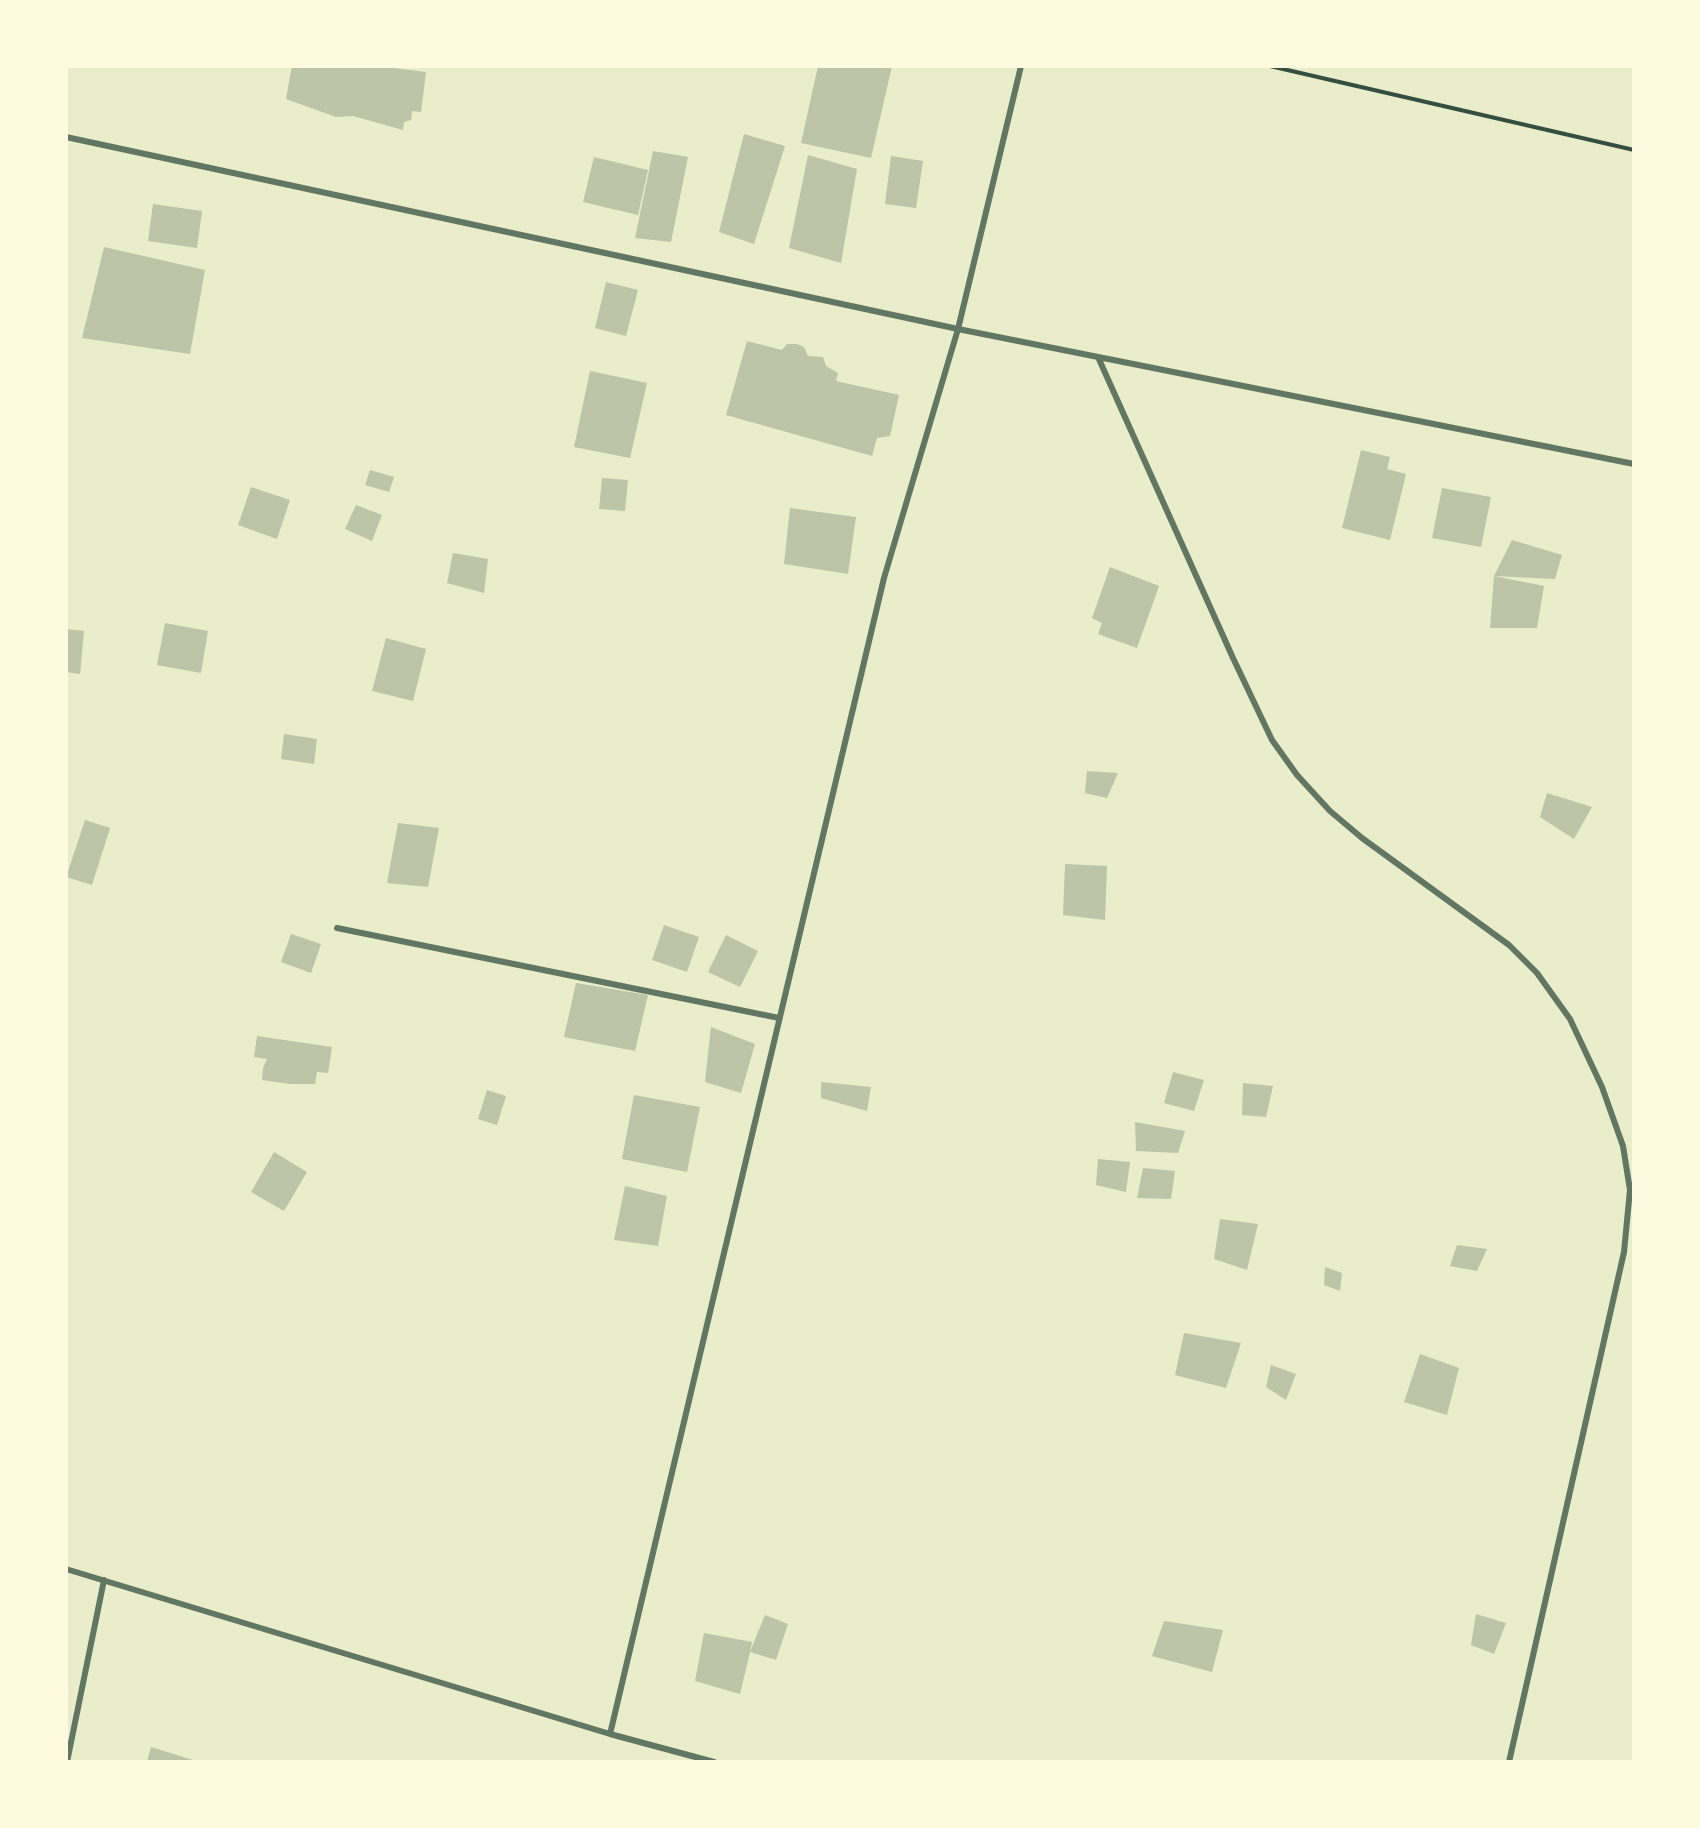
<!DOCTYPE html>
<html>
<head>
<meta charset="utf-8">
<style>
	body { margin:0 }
	#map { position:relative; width:1700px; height:1828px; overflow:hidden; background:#e9edc9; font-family:"Fira Sans Condensed",sans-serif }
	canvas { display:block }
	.frame { position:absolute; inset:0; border:68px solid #fefae0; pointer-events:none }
</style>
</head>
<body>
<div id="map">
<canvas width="1700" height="1828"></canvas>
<div class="frame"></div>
</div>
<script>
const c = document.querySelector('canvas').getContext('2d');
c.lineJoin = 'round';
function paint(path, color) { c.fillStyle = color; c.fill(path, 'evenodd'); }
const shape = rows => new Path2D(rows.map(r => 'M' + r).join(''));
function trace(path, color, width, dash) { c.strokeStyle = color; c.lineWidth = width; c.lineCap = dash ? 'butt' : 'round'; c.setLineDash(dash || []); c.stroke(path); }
const building = shape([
	[292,66,378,66,426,72,421,112,412,111,411,120,404,122,403,130,353,116,336,117,286,99],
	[818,66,892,66,871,158,801,143],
	[744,134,785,146,754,244,719,232],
	[653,151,688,157,671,242,635,238],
	[808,155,857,169,841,263,789,248],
	[891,156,923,161,916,208,885,204],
	[594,157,648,170,638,215,583,202],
	[153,204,202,211,197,248,148,241],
	[104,247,205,270,190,354,82,338],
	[606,282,638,290,626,336,595,328],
	[747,341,782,350,787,344,797,344,804,347,808,356,823,357,826,366,838,373,836,381,899,395,890,436,877,438,872,456,726,415],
	[590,371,647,383,630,458,574,447],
	[1361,450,1390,457,1387,469,1406,474,1390,540,1342,528],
	[370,470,394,477,389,492,365,485],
	[602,478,628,480,625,511,599,509],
	[251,487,290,500,277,539,238,525],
	[1442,488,1491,497,1481,547,1432,538],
	[356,505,382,515,372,541,345,529],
	[790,508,856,517,848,574,784,564],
	[1512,540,1562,555,1555,579,1494,576,1544,586,1537,628,1490,628,1494,576],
	[453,553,488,559,484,593,447,583],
	[1110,567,1159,586,1137,648,1098,634,1102,623,1092,618],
	[165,623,208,631,201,673,157,665],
	[66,629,84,631,80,674,66,672],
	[386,638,426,649,413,701,372,691],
	[284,734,317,739,314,764,281,759],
	[1087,771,1118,773,1107,798,1085,793],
	[1547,793,1592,807,1574,839,1540,817],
	[85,820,110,828,92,885,66,877],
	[398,823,439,828,428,887,387,883],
	[1065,864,1107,866,1105,920,1063,915],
	[664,925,699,937,687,972,652,960],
	[291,934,321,944,311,973,281,962],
	[726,935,758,951,740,987,708,972],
	[576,983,648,995,635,1051,564,1037],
	[711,1027,755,1044,741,1093,705,1082],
	[257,1036,332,1047,328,1073,317,1072,315,1084,290,1084,262,1080,263,1068,267,1059,254,1057],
	[1173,1072,1204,1080,1194,1111,1164,1103],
	[821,1082,871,1087,867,1111,821,1098],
	[1243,1083,1273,1086,1266,1117,1242,1115],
	[487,1090,506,1096,497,1125,478,1119],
	[634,1095,700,1107,687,1172,622,1159],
	[1135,1122,1185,1131,1178,1153,1136,1151],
	[274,1152,307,1172,284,1211,251,1192],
	[1098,1159,1130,1162,1126,1192,1096,1185],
	[1143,1168,1175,1171,1171,1199,1137,1198],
	[625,1186,667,1196,658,1246,614,1240],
	[1220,1219,1258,1224,1247,1270,1214,1259],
	[1457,1245,1487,1249,1477,1271,1450,1266],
	[1325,1267,1342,1273,1340,1291,1324,1285],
	[1184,1333,1241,1343,1226,1388,1175,1375],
	[1420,1354,1459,1368,1447,1415,1404,1402],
	[1271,1365,1296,1374,1286,1400,1266,1387],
	[1476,1614,1506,1623,1494,1654,1471,1645],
	[765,1615,788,1624,776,1660,750,1652,740,1694,695,1681,704,1633,752,1642,750,1652],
	[1164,1621,1223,1630,1212,1672,1152,1656],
	[151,1747,196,1761,196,1762,147,1762]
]);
const path = shape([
	[1270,66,1634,150]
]);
const minor = shape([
	[66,137,958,329,1634,464],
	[1098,357,1233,658,1272,740,1297,775,1330,811,1362,838,1509,945,1537,973,1570,1019,1602,1087,1623,1146,1630,1190,1624,1252,1509,1762],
	[337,928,779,1018],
	[66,1569,610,1734],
	[67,1762,104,1580],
	[714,1762,610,1734,884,578,958,329,1021,66]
]);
paint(building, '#bcc5a7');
trace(path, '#344e41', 4);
trace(minor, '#617663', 6);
</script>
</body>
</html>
